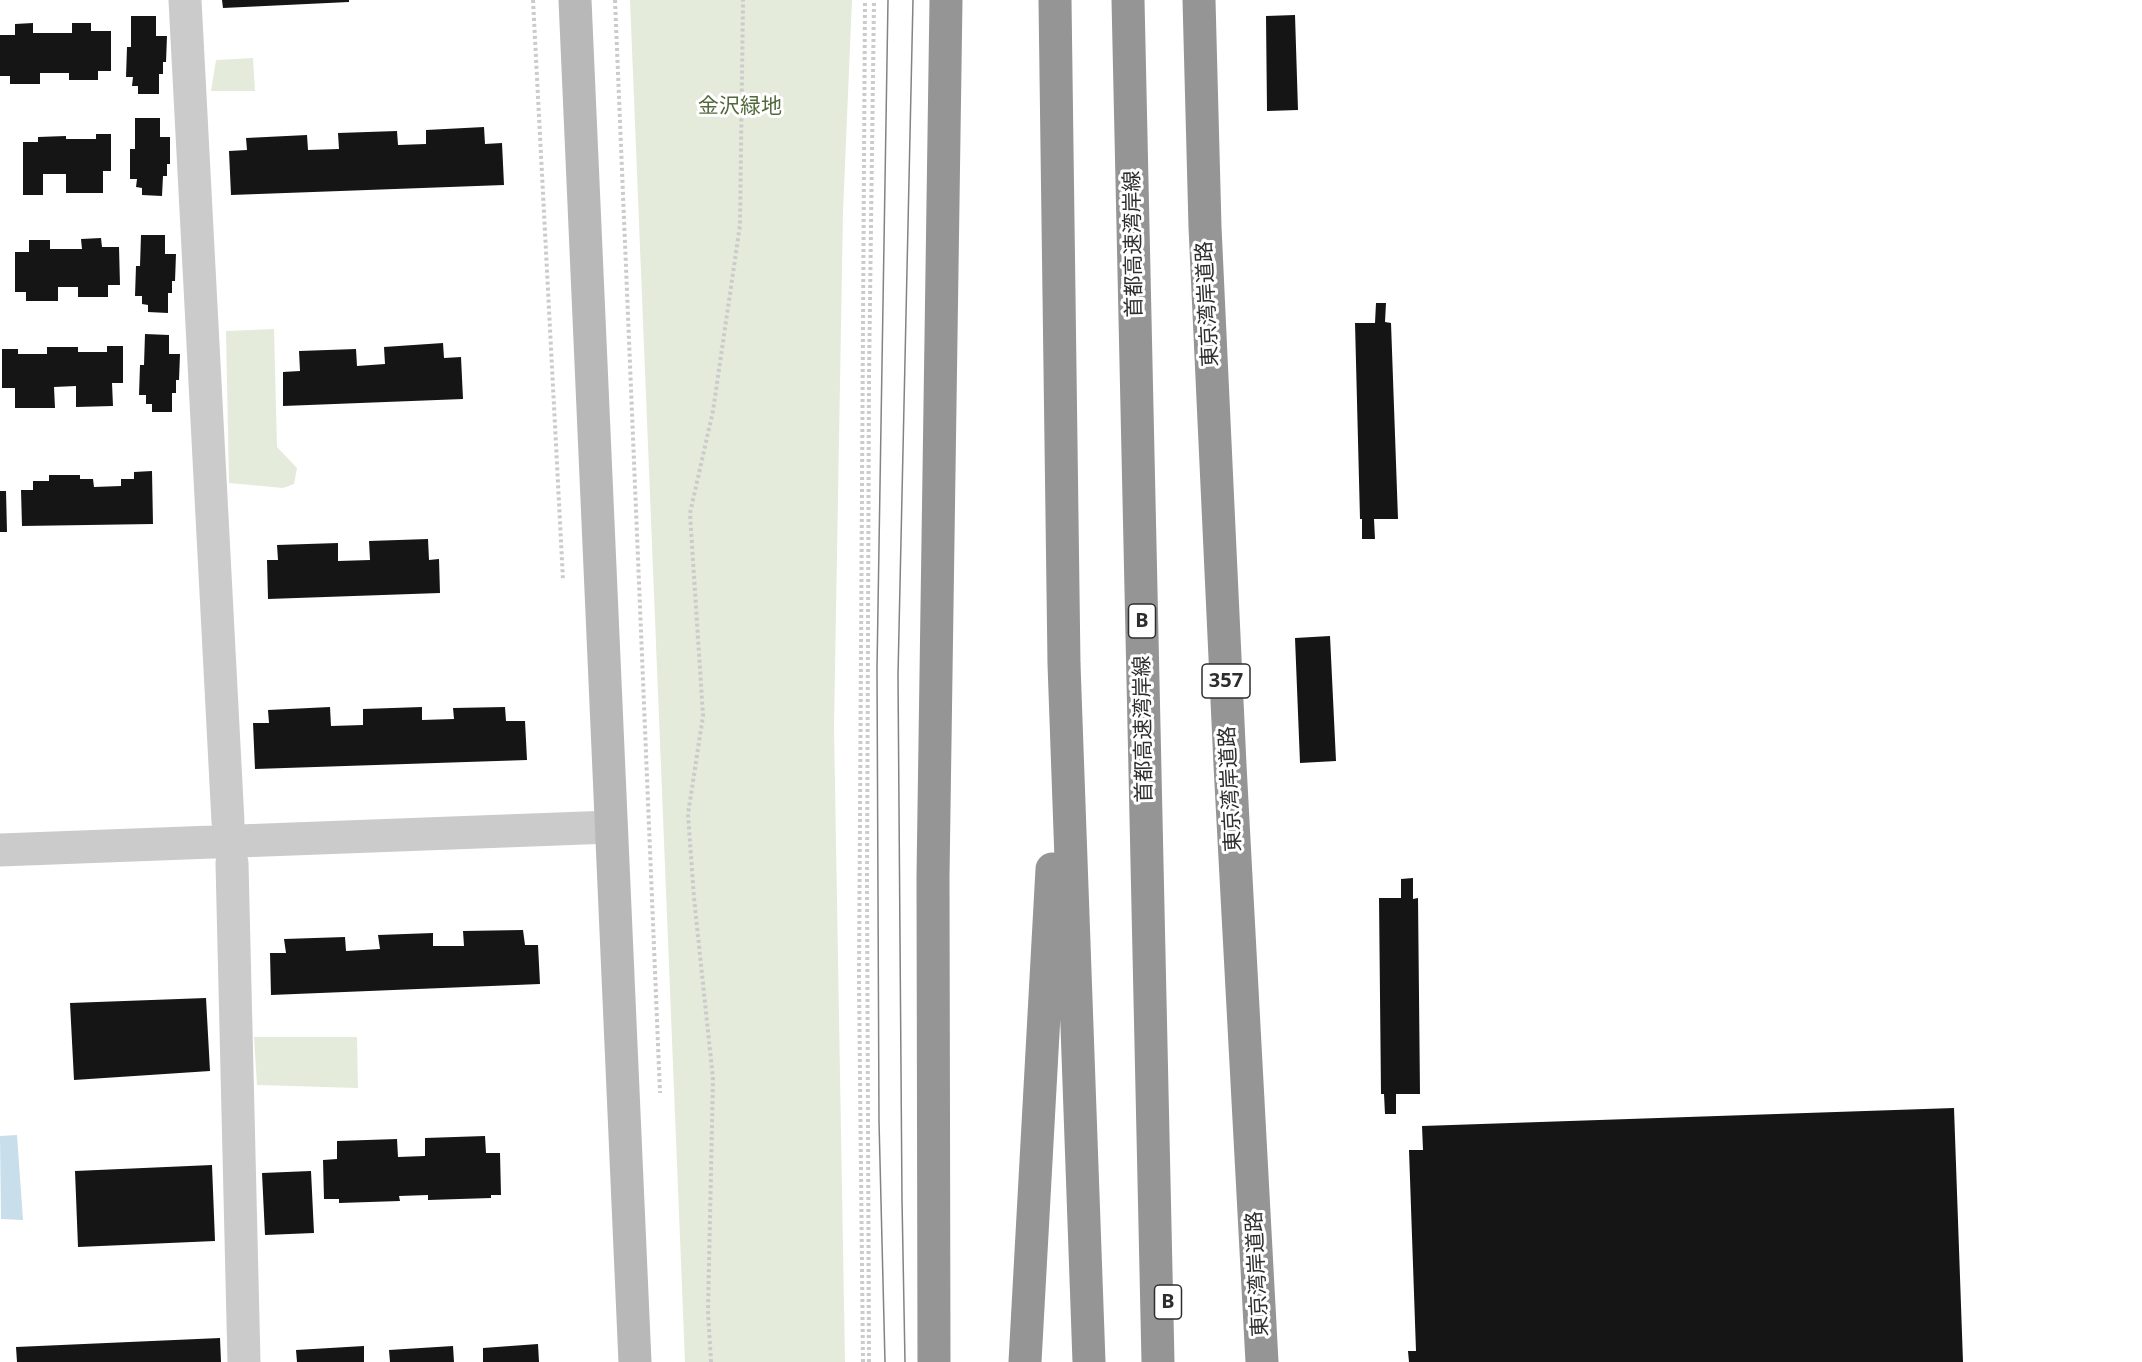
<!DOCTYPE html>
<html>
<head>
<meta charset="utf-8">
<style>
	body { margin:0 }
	canvas { display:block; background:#fff }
</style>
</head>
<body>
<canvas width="2142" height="1362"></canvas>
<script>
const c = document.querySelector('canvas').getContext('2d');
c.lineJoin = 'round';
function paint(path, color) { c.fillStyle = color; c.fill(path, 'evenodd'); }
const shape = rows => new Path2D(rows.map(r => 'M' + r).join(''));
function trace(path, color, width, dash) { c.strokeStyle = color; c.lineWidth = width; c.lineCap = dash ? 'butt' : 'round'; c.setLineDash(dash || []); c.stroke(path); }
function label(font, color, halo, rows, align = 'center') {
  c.font = font + ' "Noto Sans","Noto Sans JP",sans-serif'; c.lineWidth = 6; c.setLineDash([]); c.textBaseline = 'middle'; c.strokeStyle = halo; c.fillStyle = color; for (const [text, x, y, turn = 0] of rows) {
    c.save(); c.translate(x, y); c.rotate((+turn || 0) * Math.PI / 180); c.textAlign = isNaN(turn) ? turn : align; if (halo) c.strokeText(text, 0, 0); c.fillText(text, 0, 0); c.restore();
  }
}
const green = shape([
	[630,0,852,0,843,212,834,727,845,1362,685,1362],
	[253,58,255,91,211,91,216,60],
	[274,329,277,447,297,468,294,484,283,488,229,483,226,331],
	[254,1037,357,1037,358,1088,257,1085]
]);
const water = shape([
	[17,1135,23,1220,1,1219,0,1136]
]);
const building = shape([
	[222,0,349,0,349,2,223,8],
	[1295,15,1298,110,1267,111,1266,16],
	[131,16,156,16,156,36,167,36,166,62,163,62,163,74,159,74,159,94,138,94,138,86,132,86,133,77,126,77,127,47,131,47],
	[33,23,33,33,72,33,72,23,91,23,91,31,111,31,111,71,98,71,98,80,69,80,69,73,40,73,40,84,10,84,10,76,0,76,0,35,15,35,15,24],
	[135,118,160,118,160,137,170,137,170,164,167,164,167,176,163,176,162,196,142,195,142,188,136,187,137,179,130,179,130,149,135,149],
	[484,127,485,144,502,143,504,185,231,195,229,151,247,150,246,138,307,135,308,150,339,149,338,133,397,131,398,145,426,144,426,130],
	[96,134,111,134,111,171,103,171,103,193,66,193,66,174,43,174,43,195,23,195,23,142,38,142,38,137,66,136,66,139,96,139],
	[141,235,165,235,165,254,176,254,175,281,172,281,172,293,168,293,168,313,148,312,148,305,142,304,142,296,135,296,136,266,140,266],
	[101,238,102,247,119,247,120,285,108,285,108,297,78,297,78,287,58,287,58,301,26,301,26,292,15,292,15,252,29,252,29,240,50,240,50,249,82,249,81,239],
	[1376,303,1386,303,1385,322,1391,323,1398,519,1374,519,1375,539,1362,539,1362,519,1360,519,1355,323,1375,323],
	[145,334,169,335,169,354,180,354,179,380,176,380,176,393,172,393,172,412,152,412,152,404,146,404,146,395,139,395,140,365,144,365],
	[443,343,444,358,461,357,463,399,283,406,283,372,300,371,299,351,356,349,357,366,385,364,384,347],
	[107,346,123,346,123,383,112,383,113,406,76,407,76,386,54,387,55,408,15,408,15,388,2,388,2,349,18,349,18,354,47,354,47,347,78,347,78,352,107,352],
	[152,471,153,524,22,526,21,490,33,490,33,481,49,481,49,475,80,475,80,479,93,479,94,487,121,486,121,479,134,479,134,472],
	[0,491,6,491,7,532,0,532],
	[428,539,429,560,439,559,440,593,268,599,267,560,278,560,277,545,338,543,338,561,370,560,369,541],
	[1330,636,1336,761,1300,763,1295,638],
	[330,707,331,726,363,725,363,709,422,707,422,720,454,719,453,708,505,707,506,721,525,721,527,760,255,769,253,723,269,723,268,710],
	[1413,878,1413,899,1418,898,1420,1094,1396,1094,1396,1114,1385,1114,1384,1094,1381,1094,1379,898,1401,898,1401,879],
	[523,930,525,945,538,945,540,984,271,995,270,953,286,953,284,939,345,937,346,951,380,949,378,935,433,933,433,946,464,946,463,931],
	[206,998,210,1071,74,1080,70,1003],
	[1954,1108,1963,1362,1409,1362,1408,1351,1416,1351,1409,1150,1423,1150,1422,1126],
	[485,1136,486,1153,500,1153,501,1195,491,1195,491,1198,428,1200,428,1195,399,1196,400,1201,339,1203,339,1199,324,1199,323,1160,337,1159,337,1141,397,1139,398,1157,425,1156,425,1138],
	[212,1165,215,1241,78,1247,75,1171],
	[311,1171,314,1233,265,1235,262,1173],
	[220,1338,221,1362,17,1362,16,1347],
	[538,1344,539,1362,483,1362,483,1348],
	[364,1346,364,1362,297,1362,296,1350],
	[453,1346,454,1362,390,1362,389,1350]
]);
const path = shape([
	[533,0,563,580],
	[615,0,660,1093],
	[711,1362,708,1311,713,1079,694,898,688,814,703,716,690,513,713,411,740,225,743,0],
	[863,1362,859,980,865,0],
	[869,1362,867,883,869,377,874,0]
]);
const street = shape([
	[185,0,228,822],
	[0,850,611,827],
	[232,863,244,1362]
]);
const secondary = shape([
	[575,0,635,1362]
]);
const highway = shape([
	[1055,0,1064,664,1089,1362],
	[1128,0,1158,1362],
	[1199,0,1205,227,1230,765,1262,1362],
	[934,1362,933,876,946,0],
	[1025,1362,1052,869]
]);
const tram = shape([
	[885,1362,879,1121,877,668,888,0],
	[905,1362,902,1200,898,675,913,0]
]);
const shields = [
	[1142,621,27],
	[1226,681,48],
	[1168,1302,27]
];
const shieldNames = [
	["B",1142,621],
	["357",1226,681],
	["B",1168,1302]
];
const parkNames = [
	["金沢緑地",740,107]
];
const streetNames = [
	["首都高速湾岸線",1134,244,-91],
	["東京湾岸道路",1208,304,-93],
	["首都高速湾岸線",1144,729,-91],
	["東京湾岸道路",1231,789,-93],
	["東京湾岸道路",1258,1274,-93]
];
paint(green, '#e4ebdb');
paint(water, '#c8deeb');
paint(building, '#151515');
trace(path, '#cbcbcb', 4, [3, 3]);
trace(street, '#cbcbcb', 33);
trace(secondary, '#b8b8b8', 33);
trace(highway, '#959595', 33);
trace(tram, '#838383', 1.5);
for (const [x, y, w] of shields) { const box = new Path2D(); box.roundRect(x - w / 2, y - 17, w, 34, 4.5); c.fillStyle = '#fff'; c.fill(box); trace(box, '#2e2e2e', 1.5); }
label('bold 20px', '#2e2e2e', null, shieldNames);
label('21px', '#52693c', '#fff', parkNames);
label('21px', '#2e2e2e', '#fff', streetNames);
</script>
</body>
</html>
